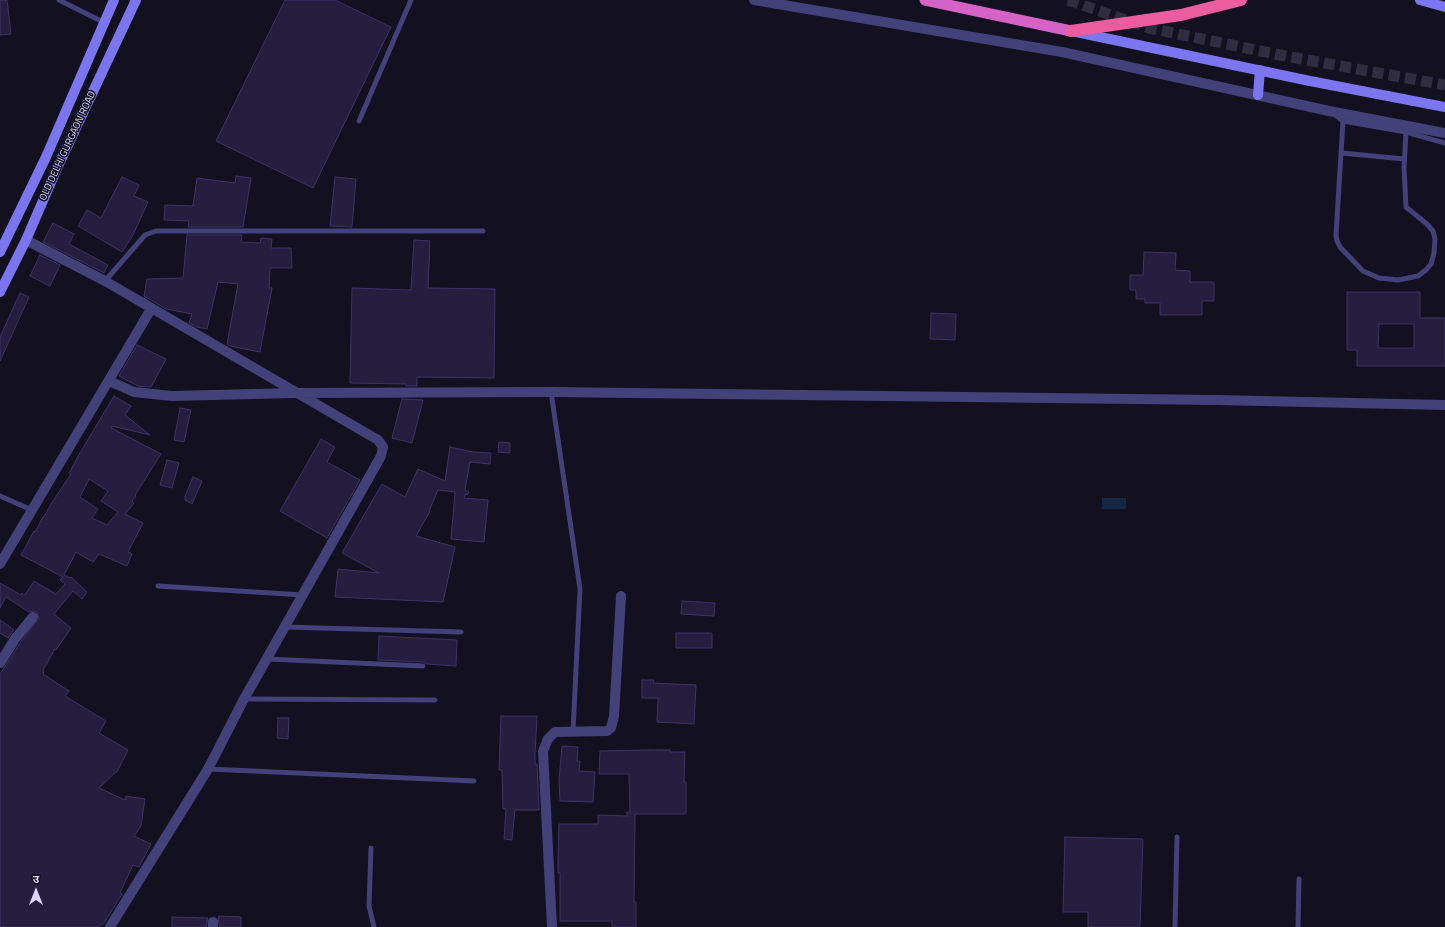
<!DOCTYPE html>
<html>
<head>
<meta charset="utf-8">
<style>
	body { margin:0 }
	#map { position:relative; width:1445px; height:927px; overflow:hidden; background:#131020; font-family:"Titillium Web","Noto Sans Devanagari",sans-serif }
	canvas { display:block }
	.north { position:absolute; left:16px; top:871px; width:40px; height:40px; -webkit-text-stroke:3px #131020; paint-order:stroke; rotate:0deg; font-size:11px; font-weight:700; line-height:16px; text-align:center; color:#d9d4fa }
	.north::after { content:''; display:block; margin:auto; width:14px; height:18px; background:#d9d4fa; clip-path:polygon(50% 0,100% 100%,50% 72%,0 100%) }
</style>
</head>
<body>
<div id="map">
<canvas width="1445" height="927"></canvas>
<div class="north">उ</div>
</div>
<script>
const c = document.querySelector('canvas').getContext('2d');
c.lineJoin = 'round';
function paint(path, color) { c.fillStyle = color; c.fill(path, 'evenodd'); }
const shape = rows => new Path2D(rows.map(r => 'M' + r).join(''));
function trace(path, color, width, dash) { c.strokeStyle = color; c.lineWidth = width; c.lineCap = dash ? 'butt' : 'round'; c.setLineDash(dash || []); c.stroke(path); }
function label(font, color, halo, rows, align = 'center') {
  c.font = font + ' "Titillium Web",sans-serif'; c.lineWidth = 3; c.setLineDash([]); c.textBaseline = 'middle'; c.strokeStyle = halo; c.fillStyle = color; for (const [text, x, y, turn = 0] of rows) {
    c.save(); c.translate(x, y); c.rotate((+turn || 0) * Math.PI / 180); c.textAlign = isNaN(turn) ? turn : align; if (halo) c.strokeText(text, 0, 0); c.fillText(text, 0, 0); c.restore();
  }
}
const water = shape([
	[1102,498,1126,498,1126,509,1102,509]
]);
const building = shape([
	[0,0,7,0,11,34,0,35,0,0],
	[285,0,335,0,391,27,313,188,216,141,285,0],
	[236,176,251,178,243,227,188,227,189,221,164,220,165,205,193,206,197,178,235,183,236,176],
	[122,177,139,185,134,196,148,202,132,237,122,252,78,226,87,210,101,218,122,177],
	[335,177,356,179,352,227,330,226,335,177],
	[53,223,74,234,69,244,108,265,104,273,43,242,53,223],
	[187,235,242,235,241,242,260,243,261,238,272,239,271,248,291,248,292,268,270,268,269,288,272,288,260,352,230,346,227,344,238,284,218,282,207,329,197,327,189,323,192,314,166,309,144,296,147,279,183,278,187,235],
	[414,240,430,241,428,288,495,289,494,378,417,377,417,386,406,386,406,384,350,383,352,288,411,290,414,240],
	[1144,252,1176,253,1175,270,1190,271,1190,282,1214,282,1214,301,1202,301,1202,315,1160,315,1160,303,1145,303,1145,299,1136,299,1136,290,1130,290,1130,275,1143,275,1144,252],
	[40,255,60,265,50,286,30,276,40,255],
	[1347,292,1420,292,1420,318,1445,318,1445,366,1357,366,1357,350,1347,350,1347,292],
	[1379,324,1414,324,1414,348,1378,348,1379,324],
	[20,293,29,297,0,361,0,337,20,293],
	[931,313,956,314,955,340,930,339,931,313],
	[137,345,166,359,151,387,138,386,119,376,137,345],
	[114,396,131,406,125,415,150,435,112,426,111,428,161,454,135,495,136,496,132,501,134,503,125,514,143,523,128,552,132,554,127,566,99,554,93,562,76,552,64,575,70,578,71,577,87,592,82,599,73,591,54,614,71,628,56,650,55,649,43,670,44,671,43,674,69,691,65,696,106,721,99,733,128,750,117,772,116,772,99,788,125,800,126,796,145,799,141,826,134,836,151,844,139,867,133,865,120,893,122,894,104,923,98,927,0,927,0,674,20,643,39,618,37,612,34,611,29,612,6,597,0,608,0,583,21,595,22,593,25,595,34,581,56,594,65,584,60,580,63,577,21,555,34,531,35,532,43,517,44,517,51,504,71,474,69,473,80,453,114,396],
	[89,479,108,491,101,501,118,512,107,525,92,518,98,509,80,497,89,479],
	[402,399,423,400,412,443,392,438,402,399],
	[180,408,191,410,184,442,174,440,180,408],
	[321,439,335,447,327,462,360,480,327,538,280,511,321,439],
	[499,442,510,443,510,453,498,452,499,442],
	[450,447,473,452,491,453,490,464,470,462,465,490,469,492,468,494,465,494,464,498,488,500,484,542,451,539,455,492,438,490,429,511,430,511,416,536,455,547,443,602,335,597,338,569,379,573,342,553,382,484,405,497,418,469,445,481,450,447],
	[167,460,179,463,172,488,160,485,167,460],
	[193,477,202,481,192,504,185,500,185,496,193,477],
	[682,601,715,603,714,616,681,614,682,601],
	[0,620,14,630,8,638,0,633,0,620],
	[676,633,712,633,712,648,676,648,676,633],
	[379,636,457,640,456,666,427,664,423,662,378,660,379,636],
	[642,680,654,680,653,683,696,685,694,724,657,722,658,698,642,698,642,680],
	[501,716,537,716,535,755,535,764,537,764,539,810,515,810,512,840,504,839,506,809,503,809,502,770,499,770,501,716],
	[278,718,289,718,288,739,277,738,278,718],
	[562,746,578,747,577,761,580,761,579,771,595,772,593,802,560,801,559,780,562,746],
	[649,750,670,750,670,752,685,752,684,782,686,782,686,814,635,814,634,902,636,902,636,927,612,927,612,921,560,921,560,873,558,873,558,857,559,824,598,824,598,815,627,816,627,812,630,812,629,774,599,774,600,751,649,750],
	[1065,837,1143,839,1140,927,1088,927,1088,912,1063,912,1065,837],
	[219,916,241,917,241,927,220,927,218,918,219,918,219,916],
	[172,917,208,918,206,927,172,927,172,917]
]);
const trunkTunnel = shape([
	[1068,0,1149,28,1280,55,1445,85]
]);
const service = shape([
	[59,0,105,23],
	[1335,115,1343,121,1406,132,1445,143],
	[359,121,411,0],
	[1343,121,1336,235,1337,241,1340,247,1363,271,1379,278,1398,280,1418,276,1426,270,1431,264,1434,253,1435,239,1433,231,1427,224,1406,207,1404,168,1406,132],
	[1342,153,1404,159],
	[105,281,145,235,156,231,483,231],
	[551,392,580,589,573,731],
	[0,496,32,510],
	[158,586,303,595],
	[285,627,461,632],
	[267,659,423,666],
	[244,699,435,700],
	[208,769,474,781],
	[371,848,369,906,374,927],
	[1175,927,1177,837],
	[1298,927,1299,879]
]);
const minor = shape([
	[26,240,105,281,378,440,383,447,381,456,244,699,208,769,110,927],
	[109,381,134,392,172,396,295,393,551,392,1216,400,1445,405],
	[0,564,151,309],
	[0,663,15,639,33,617],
	[213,927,213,922],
	[552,927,543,751,548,739,555,732,607,731,611,728,614,716,621,596]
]);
const tertiary = shape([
	[754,0,1062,52,1329,111,1445,133]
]);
const secondary = shape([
	[1420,0,1445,7],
	[1076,32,1310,81,1445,107],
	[1258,95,1260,70],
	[0,252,46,157,114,0],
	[0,292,26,240,58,166,136,0]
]);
const trunk = shape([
	[925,0,1071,31]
]);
const motorway = shape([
	[1071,31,1181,15,1241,0]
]);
const streetNames = [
	["OLD DELHI GURGAON ROAD",68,146,-65]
];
paint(water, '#152745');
paint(building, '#251e3f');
trace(building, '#3e3368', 1);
trace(trunkTunnel, '#312d41', 11, [11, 5.5]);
trace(service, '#43407a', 5);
trace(minor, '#43407a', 10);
trace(tertiary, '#43407a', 10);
trace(secondary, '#7b76ef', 10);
trace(trunk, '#d562c6', 11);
trace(motorway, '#ec5d9f', 12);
label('10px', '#d9d4fa', '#131020', streetNames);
</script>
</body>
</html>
